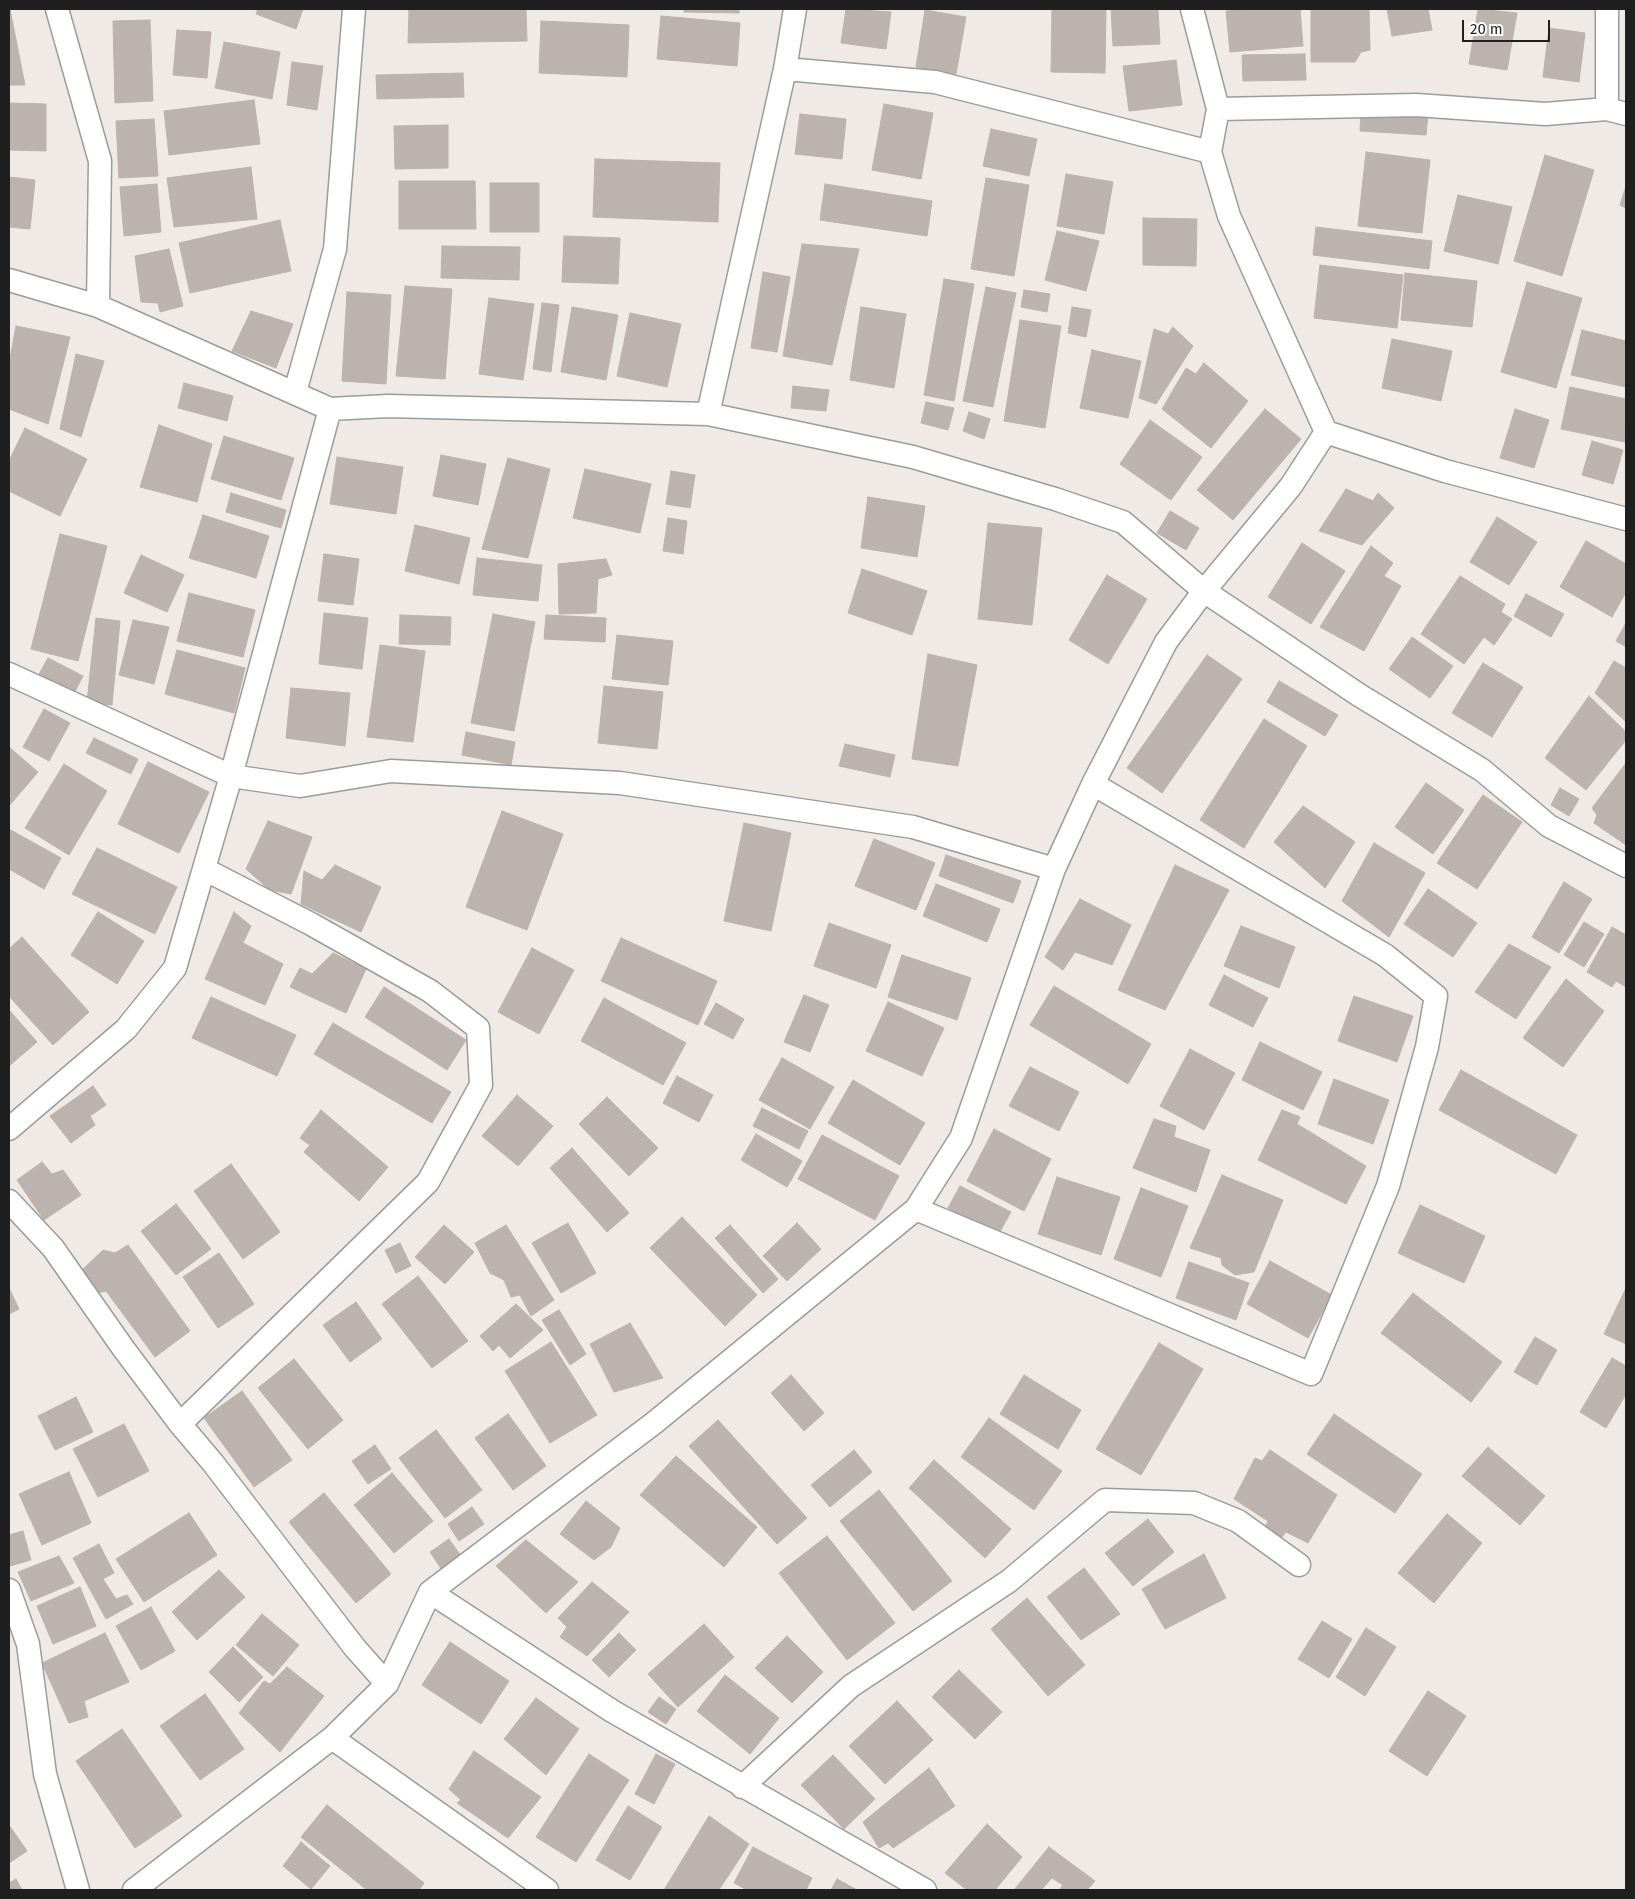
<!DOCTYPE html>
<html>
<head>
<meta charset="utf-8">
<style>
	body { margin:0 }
	#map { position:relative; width:1635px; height:1899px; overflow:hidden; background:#efeae6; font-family:"Fira Sans",sans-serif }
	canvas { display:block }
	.frame { position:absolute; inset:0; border:10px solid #1f1f1f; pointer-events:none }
	.scale { position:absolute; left:1462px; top:20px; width:88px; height:22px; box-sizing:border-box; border:2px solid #1f1f1f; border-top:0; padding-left:6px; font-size:15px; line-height:18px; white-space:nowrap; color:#1f1f1f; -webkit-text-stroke:4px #fff; paint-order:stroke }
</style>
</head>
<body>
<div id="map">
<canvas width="1635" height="1899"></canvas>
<div class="frame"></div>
<div class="scale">20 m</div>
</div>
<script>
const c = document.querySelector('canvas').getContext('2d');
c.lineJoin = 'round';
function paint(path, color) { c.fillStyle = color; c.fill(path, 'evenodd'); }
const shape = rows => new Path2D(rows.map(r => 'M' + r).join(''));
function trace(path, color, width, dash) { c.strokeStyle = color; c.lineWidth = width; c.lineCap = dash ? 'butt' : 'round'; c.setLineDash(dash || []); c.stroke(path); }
const building = shape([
	[9,9,10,9,25,85,9,85,9,9],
	[258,9,303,9,296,29,256,14,258,9],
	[409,9,526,9,527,41,408,43,409,9],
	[684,9,739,9,739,13,684,12,684,9],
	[846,9,891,12,886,49,841,43,846,9],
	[1052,9,1106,9,1105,73,1051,72,1052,9],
	[1111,9,1158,9,1160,44,1113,46,1111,9],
	[1249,9,1300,9,1303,46,1230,52,1226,11,1249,9],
	[1311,9,1369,9,1370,50,1361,52,1355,62,1311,62,1311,9],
	[1387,9,1428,9,1432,30,1392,36,1387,9],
	[1478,9,1517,13,1507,70,1469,64,1478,9],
	[925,10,966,17,956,74,916,67,925,10],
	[661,16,740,23,737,66,657,59,661,16],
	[150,20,153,101,115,103,113,21,150,20],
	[541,21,629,25,627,77,539,73,541,21],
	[1549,28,1585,33,1579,82,1543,77,1549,28],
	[177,30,211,32,207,78,173,75,177,30],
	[224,42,280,52,272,99,215,88,224,42],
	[1305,54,1306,80,1243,81,1242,55,1305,54],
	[1176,60,1182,105,1129,111,1123,66,1176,60],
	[292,62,323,66,317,110,287,105,292,62],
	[463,73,464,97,377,99,376,75,463,73],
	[254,100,260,144,169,155,164,111,254,100],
	[9,103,46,104,46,151,9,150,9,103],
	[884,104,933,113,921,179,872,170,884,104],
	[1361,109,1428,114,1426,135,1360,131,1361,109],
	[800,114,846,119,842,159,795,154,800,114],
	[154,119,158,176,119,178,116,121,154,119],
	[448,125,448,168,395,169,394,126,448,125],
	[991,129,1037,139,1029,176,983,166,991,129],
	[1366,152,1430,160,1422,233,1358,226,1366,152],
	[1545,155,1594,170,1562,276,1514,261,1545,155],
	[595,159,720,163,718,222,593,217,595,159],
	[251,167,257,219,174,227,167,178,251,167],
	[1066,174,1113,182,1104,234,1057,226,1066,174],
	[9,177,35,180,30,229,9,227,9,177],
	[986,178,1029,185,1014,276,971,269,986,178],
	[399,181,475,181,476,229,399,229,399,181],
	[490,183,539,183,539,232,490,232,490,183],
	[157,184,161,232,124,236,120,187,157,184],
	[825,184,932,201,927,236,820,220,825,184],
	[1626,186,1626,208,1620,205,1626,186],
	[1458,195,1512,207,1498,264,1444,251,1458,195],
	[1143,218,1197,219,1196,266,1143,265,1143,218],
	[280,220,291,271,190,293,179,243,280,220],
	[1316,227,1432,241,1429,269,1313,255,1316,227],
	[1057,231,1099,241,1086,291,1045,280,1057,231],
	[564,236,620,238,618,284,562,282,564,236],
	[802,244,859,249,832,365,783,356,802,244],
	[442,246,520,247,519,280,441,278,442,246],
	[169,249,183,306,160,312,158,303,141,302,135,256,169,249],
	[1320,265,1403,275,1397,328,1314,318,1320,265],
	[763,272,790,277,777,352,751,348,763,272],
	[1405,273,1477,281,1472,327,1401,320,1405,273],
	[944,279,974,284,954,401,924,395,944,279],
	[1527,282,1582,298,1556,388,1501,372,1527,282],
	[405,286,452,289,445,379,396,376,405,286],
	[986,287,1016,293,993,407,963,401,986,287],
	[1024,290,1050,294,1047,312,1021,307,1024,290],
	[347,292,391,295,386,384,342,381,347,292],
	[489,298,534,304,523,380,479,374,489,298],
	[542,303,559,305,551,372,533,369,542,303],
	[572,307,618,315,606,380,561,372,572,307],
	[861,307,906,314,894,388,850,380,861,307],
	[1072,307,1091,310,1086,337,1068,333,1072,307],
	[251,311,293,324,276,368,232,351,251,311],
	[630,313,681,324,667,387,617,376,630,313],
	[1020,320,1061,326,1045,428,1004,421,1020,320],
	[16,326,70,337,48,424,9,409,9,364,16,326],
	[1173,327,1193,346,1156,404,1139,398,1154,329,1168,334,1173,327],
	[1582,330,1626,341,1626,387,1571,375,1582,330],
	[1392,339,1452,351,1441,401,1382,388,1392,339],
	[1092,350,1141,361,1128,418,1080,408,1092,350],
	[76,354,104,361,81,437,60,429,76,354],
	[1204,363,1248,401,1211,448,1162,409,1186,368,1196,374,1204,363],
	[184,383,233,396,227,421,178,408,184,383],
	[793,386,829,390,826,411,791,408,793,386],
	[1570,387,1626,399,1625,442,1561,429,1570,387],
	[926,402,954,408,948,430,921,423,926,402],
	[1265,409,1301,439,1233,520,1197,490,1265,409],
	[1515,409,1549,420,1534,468,1500,458,1515,409],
	[969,412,990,419,984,439,963,431,969,412],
	[1150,420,1202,457,1171,500,1120,464,1150,420],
	[159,425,212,444,197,502,140,487,159,425],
	[25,428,87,459,60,516,9,491,9,461,25,428],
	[224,436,294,458,281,500,211,479,224,436],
	[1592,441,1623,450,1613,484,1582,475,1592,441],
	[441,455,486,464,478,505,433,496,441,455],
	[337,457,403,467,396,514,330,504,337,457],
	[508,458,550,469,528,558,482,549,508,458],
	[585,469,651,484,640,533,573,518,585,469],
	[671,471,695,475,690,508,666,504,671,471],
	[1346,489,1373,501,1378,493,1394,508,1362,545,1319,531,1346,489],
	[231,493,286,510,281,528,226,512,231,493],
	[868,497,925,506,917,557,861,548,868,497],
	[1170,511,1199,528,1186,550,1157,533,1170,511],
	[203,515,269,536,256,578,189,558,203,515],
	[1497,517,1537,542,1509,585,1470,562,1497,517],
	[668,518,687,521,683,554,663,551,668,518],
	[988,523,1042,528,1032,625,978,619,988,523],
	[415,525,470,538,459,584,405,571,415,525],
	[60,534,107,546,78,661,31,649,60,534],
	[1586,541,1626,564,1626,592,1612,617,1560,587,1586,541],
	[1302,543,1345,571,1311,624,1268,597,1302,543],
	[1371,546,1393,563,1384,576,1401,586,1364,651,1320,627,1371,546],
	[324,554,359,559,353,605,318,601,324,554],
	[141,555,184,575,167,612,124,593,141,555],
	[477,558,542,565,538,601,473,595,477,558],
	[606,559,612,575,598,579,596,613,559,614,558,564,606,559],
	[862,569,927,591,912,635,848,613,862,569],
	[1107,575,1147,599,1108,664,1069,640,1107,575],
	[1460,576,1505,604,1501,612,1512,619,1494,645,1484,637,1464,664,1421,634,1460,576],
	[189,593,255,610,243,657,177,641,189,593],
	[1526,594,1564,614,1551,637,1514,616,1526,594],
	[324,613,368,618,362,669,319,664,324,613],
	[493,614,535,622,514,731,471,723,493,614],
	[400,615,451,617,450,645,399,644,400,615],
	[546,615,606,618,605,642,544,639,546,615],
	[96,618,120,621,112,705,87,702,96,618],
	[133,620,169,627,154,684,119,675,133,620],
	[1626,623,1626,647,1616,641,1626,623],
	[617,635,673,641,668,685,612,679,617,635],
	[1412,637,1453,666,1430,698,1389,669,1412,637],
	[380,645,425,651,413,742,367,737,380,645],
	[177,650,245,668,234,713,165,694,177,650],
	[928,654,977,665,958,766,912,759,928,654],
	[1207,655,1242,679,1162,793,1127,768,1207,655],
	[48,658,83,676,73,695,38,676,48,658],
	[1614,661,1626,668,1626,722,1595,693,1614,661],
	[1483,663,1523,687,1492,737,1452,713,1483,663],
	[1279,681,1338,715,1325,736,1267,702,1279,681],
	[604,686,663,692,657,749,598,743,604,686],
	[291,688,350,693,345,746,286,738,291,688],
	[1589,696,1626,732,1626,740,1586,790,1545,758,1589,696],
	[44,709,70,723,49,761,23,747,44,709],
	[1264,719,1307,746,1244,848,1200,820,1264,719],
	[466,732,515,742,511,765,462,755,466,732],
	[94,738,138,759,131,774,86,753,94,738],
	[845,744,895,755,890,777,839,766,845,744],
	[9,747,38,772,9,806,9,747],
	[148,762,209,792,179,853,118,824,148,762],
	[1626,763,1626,845,1594,823,1597,815,1592,808,1626,763],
	[64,764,107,791,69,855,25,828,64,764],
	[1426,783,1464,810,1433,854,1395,827,1426,783],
	[1560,788,1579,799,1569,816,1551,805,1560,788],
	[1483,795,1522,822,1477,889,1437,863,1483,795],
	[1303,806,1355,842,1325,888,1274,842,1303,806],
	[502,811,563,834,527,930,466,907,502,811],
	[268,821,312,837,291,894,270,890,246,869,268,821],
	[744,823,791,833,771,931,724,921,744,823],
	[9,829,61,858,44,889,9,869,9,829],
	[874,839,935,863,916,910,855,886,874,839],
	[1374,843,1425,873,1389,937,1342,901,1374,843],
	[97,848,177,887,155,934,72,894,97,848],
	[946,855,1021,881,1013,903,939,876,946,855],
	[335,865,381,887,361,932,301,904,304,871,322,880,335,865],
	[1175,865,1229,890,1165,1010,1118,990,1175,865],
	[1564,882,1592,899,1559,953,1532,937,1564,882],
	[936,884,1000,909,987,942,923,916,936,884],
	[1428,889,1477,923,1453,957,1404,924,1428,889],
	[1080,899,1131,925,1112,965,1075,952,1063,970,1045,957,1080,899],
	[98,912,144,941,117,984,71,955,98,912],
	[234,912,251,926,243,943,283,964,265,1005,205,979,234,912],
	[1584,922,1604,934,1584,967,1564,955,1584,922],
	[829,923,891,945,876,988,814,966,829,923],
	[1241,926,1295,947,1279,988,1224,966,1241,926],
	[1612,927,1626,935,1626,987,1616,981,1612,987,1587,972,1612,927],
	[22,937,89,1012,53,1045,9,996,9,949,22,937],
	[621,938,717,981,698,1025,601,981,621,938],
	[1509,944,1551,967,1516,1019,1475,992,1509,944],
	[532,948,574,970,539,1034,498,1012,532,948],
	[333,953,366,969,346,1013,290,987,300,968,312,974,333,953],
	[902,955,971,978,957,1020,888,997,902,955],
	[1224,975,1268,998,1253,1027,1209,1005,1224,975],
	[1566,979,1604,1011,1563,1067,1523,1038,1566,979],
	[1054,986,1151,1044,1128,1084,1030,1025,1054,986],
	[384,987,466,1040,447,1070,365,1017,384,987],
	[804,995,829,1005,810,1052,784,1042,804,995],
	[1354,996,1413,1016,1397,1062,1338,1041,1354,996],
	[211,997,296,1035,277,1076,192,1038,211,997],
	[604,998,686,1043,663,1085,581,1041,604,998],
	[888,1002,944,1028,922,1076,866,1051,888,1002],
	[716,1003,744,1019,733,1039,704,1024,716,1003],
	[9,1010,37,1042,9,1066,9,1010],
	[333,1023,451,1092,432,1123,314,1054,333,1023],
	[1260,1042,1322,1072,1303,1110,1242,1080,1260,1042],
	[1190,1049,1235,1073,1204,1130,1160,1106,1190,1049],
	[782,1058,834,1087,810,1129,759,1100,782,1058],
	[1030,1067,1079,1092,1059,1131,1009,1106,1030,1067],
	[1461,1070,1577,1135,1556,1174,1439,1110,1461,1070],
	[677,1076,713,1095,699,1122,663,1103,677,1076],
	[1334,1079,1389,1100,1373,1144,1318,1124,1334,1079],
	[853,1080,925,1123,900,1165,828,1123,853,1080],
	[93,1086,106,1105,90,1116,95,1125,71,1143,50,1116,93,1086],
	[517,1095,553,1126,518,1166,482,1136,517,1095],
	[607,1097,658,1148,629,1176,579,1124,607,1097],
	[762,1108,808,1131,799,1149,753,1126,762,1108],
	[321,1110,388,1167,359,1201,304,1152,310,1145,300,1138,321,1110],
	[1282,1110,1300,1117,1297,1124,1366,1166,1346,1204,1258,1160,1282,1110],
	[1154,1119,1176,1126,1174,1137,1210,1150,1196,1192,1133,1168,1154,1119],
	[994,1129,1051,1159,1024,1211,967,1181,994,1129],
	[756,1134,802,1161,787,1187,741,1160,756,1134],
	[822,1135,899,1176,875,1220,798,1179,822,1135],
	[572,1148,629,1213,607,1232,550,1168,572,1148],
	[42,1162,52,1174,63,1170,81,1195,44,1220,17,1180,42,1162],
	[231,1164,280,1232,243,1259,194,1191,231,1164],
	[1222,1175,1283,1200,1254,1272,1235,1275,1222,1265,1221,1258,1190,1248,1222,1175],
	[1057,1177,1120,1197,1101,1255,1038,1234,1057,1177],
	[960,1186,1011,1212,998,1235,948,1208,960,1186],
	[1141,1188,1188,1206,1161,1277,1114,1259,1141,1188],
	[176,1204,211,1249,176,1275,141,1231,176,1204],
	[1420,1205,1485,1236,1464,1283,1398,1253,1420,1205],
	[682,1217,757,1295,725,1326,650,1248,682,1217],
	[568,1223,596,1273,561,1293,532,1243,568,1223],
	[797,1223,821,1249,787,1281,763,1256,797,1223],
	[444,1225,474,1252,445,1284,415,1257,444,1225],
	[506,1225,554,1300,531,1316,520,1295,511,1297,504,1280,490,1273,475,1243,506,1225],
	[730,1225,778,1279,763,1293,715,1238,730,1225],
	[400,1243,411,1266,396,1273,385,1250,400,1243],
	[128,1245,190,1331,155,1357,106,1291,97,1293,80,1272,103,1250,115,1253,128,1245],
	[219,1253,254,1304,218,1328,183,1277,219,1253],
	[1270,1261,1332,1295,1308,1338,1247,1304,1270,1261],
	[1189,1262,1249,1283,1236,1320,1176,1298,1189,1262],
	[418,1276,468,1341,432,1368,382,1304,418,1276],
	[9,1288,19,1309,9,1314,9,1288],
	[1626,1288,1626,1344,1604,1334,1626,1288],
	[1413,1293,1502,1362,1471,1402,1381,1333,1413,1293],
	[356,1302,382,1339,350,1362,323,1325,356,1302],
	[516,1304,543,1330,510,1358,499,1345,493,1351,480,1336,516,1304],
	[559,1310,586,1354,570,1365,542,1320,559,1310],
	[630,1323,663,1378,614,1392,590,1344,630,1323],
	[1535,1337,1557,1350,1537,1385,1514,1372,1535,1337],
	[551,1342,597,1415,550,1443,505,1371,551,1342],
	[1159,1343,1203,1369,1141,1475,1096,1449,1159,1343],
	[1612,1358,1626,1366,1626,1394,1606,1428,1580,1412,1612,1358],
	[294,1359,343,1420,308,1449,258,1388,294,1359],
	[791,1375,824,1413,804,1431,771,1393,791,1375],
	[1024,1375,1081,1410,1058,1449,1000,1414,1024,1375],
	[242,1391,292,1460,254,1487,204,1418,242,1391],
	[76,1397,93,1432,55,1450,38,1416,76,1397],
	[508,1414,546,1466,513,1490,475,1438,508,1414],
	[1334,1414,1422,1474,1395,1513,1307,1454,1334,1414],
	[989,1418,1062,1471,1034,1510,961,1457,989,1418],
	[718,1420,807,1518,777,1544,689,1446,718,1420],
	[124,1424,149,1471,98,1497,73,1449,124,1424],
	[436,1430,482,1490,445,1518,399,1458,436,1430],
	[375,1445,391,1469,368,1484,352,1461,375,1445],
	[1488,1447,1545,1496,1520,1525,1462,1476,1488,1447],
	[854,1450,872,1472,830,1507,811,1485,854,1450],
	[1270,1450,1337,1495,1308,1543,1286,1532,1282,1537,1265,1527,1268,1521,1234,1499,1255,1458,1262,1461,1270,1450],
	[676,1456,757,1527,724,1567,640,1495,676,1456],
	[934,1460,1011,1529,985,1558,909,1488,934,1460],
	[69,1472,91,1523,42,1545,19,1494,69,1472],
	[392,1473,433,1521,394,1553,354,1505,392,1473],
	[879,1490,952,1581,913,1611,840,1521,879,1490],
	[324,1493,391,1574,356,1603,289,1522,324,1493],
	[586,1501,620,1528,611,1547,594,1560,560,1534,586,1501],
	[472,1507,484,1524,459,1541,448,1524,472,1507],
	[189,1513,217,1555,144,1602,116,1559,189,1513],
	[1447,1514,1482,1543,1434,1603,1398,1573,1447,1514],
	[1148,1519,1174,1552,1133,1586,1105,1553,1148,1519],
	[23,1531,31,1560,10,1566,9,1535,23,1531],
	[827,1536,895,1623,847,1660,779,1573,827,1536],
	[449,1539,461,1556,442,1570,430,1552,449,1539],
	[526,1540,578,1582,546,1613,496,1566,526,1540],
	[99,1544,114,1573,103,1579,116,1599,127,1595,133,1604,106,1619,73,1558,99,1544],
	[1204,1554,1226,1598,1165,1629,1142,1589,1204,1554],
	[59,1556,74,1583,31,1601,18,1572,59,1556],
	[1084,1568,1120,1614,1081,1640,1047,1597,1084,1568],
	[219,1570,245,1597,197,1640,172,1612,219,1570],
	[592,1582,629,1612,587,1656,560,1637,567,1627,558,1618,592,1582],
	[80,1587,96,1626,53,1644,37,1606,80,1587],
	[1027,1598,1085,1665,1048,1696,991,1629,1027,1598],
	[151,1607,175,1651,141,1670,116,1626,151,1607],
	[262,1614,299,1645,273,1676,236,1645,262,1614],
	[1322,1621,1352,1639,1329,1678,1298,1659,1322,1621],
	[704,1624,734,1657,678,1707,648,1674,704,1624],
	[1366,1628,1396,1647,1365,1696,1336,1677,1366,1628],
	[105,1633,129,1682,84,1701,88,1717,69,1723,42,1663,105,1633],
	[619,1633,636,1650,609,1677,592,1660,619,1633],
	[787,1636,823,1672,792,1703,755,1668,787,1636],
	[450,1642,509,1681,481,1724,422,1685,450,1642],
	[233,1647,263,1677,239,1702,209,1672,233,1647],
	[287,1667,324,1696,280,1752,239,1713,264,1681,270,1684,287,1667],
	[959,1670,1002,1712,975,1739,932,1697,959,1670],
	[725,1675,779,1718,750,1754,697,1711,725,1675],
	[1428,1691,1466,1716,1427,1776,1389,1751,1428,1691],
	[205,1694,244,1749,200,1780,160,1726,205,1694],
	[659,1697,676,1709,666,1724,648,1712,659,1697],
	[536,1698,579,1729,546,1775,504,1739,536,1698],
	[897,1701,933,1740,885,1784,849,1746,897,1701],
	[122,1729,182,1816,135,1848,76,1761,122,1729],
	[474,1751,541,1797,508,1838,457,1803,461,1800,449,1789,474,1751],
	[589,1754,629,1780,576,1862,536,1837,589,1754],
	[656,1754,675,1764,654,1804,635,1794,656,1754],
	[833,1755,875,1799,844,1829,801,1785,833,1755],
	[929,1768,955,1806,893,1848,888,1843,879,1848,863,1822,929,1768],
	[327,1805,424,1883,419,1890,367,1890,301,1837,327,1805],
	[628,1806,662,1827,630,1880,596,1860,628,1806],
	[709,1816,749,1844,719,1890,664,1890,709,1816],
	[987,1824,1022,1857,995,1890,967,1890,945,1873,987,1824],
	[9,1825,27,1851,9,1863,9,1825],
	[301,1842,330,1866,311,1889,283,1866,301,1842],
	[753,1847,812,1878,806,1890,747,1890,734,1883,753,1847],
	[1049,1847,1095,1881,1087,1890,1059,1890,1063,1885,1052,1878,1041,1890,1014,1890,1049,1847],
	[16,1879,22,1890,9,1890,9,1883,16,1879],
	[837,1879,857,1890,831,1890,837,1879]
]);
const street = shape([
	[57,9,100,161,98,306],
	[1192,9,1218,109,1210,152,1229,216,1326,432],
	[1607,9,1607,109],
	[785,69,935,82,1210,152],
	[1218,109,1416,105,1545,114,1607,109,1626,114],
	[9,280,98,306,330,409,388,406,708,414,913,457,1055,499,1123,522,1204,591,1359,695,1482,770,1549,826,1626,866],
	[295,392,335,249,354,9],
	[708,414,785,69,795,9],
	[9,674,231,776,300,786,391,771,620,783,913,827,1054,869],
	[9,1129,126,1029,175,968,231,776,330,409],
	[9,1201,53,1248,123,1348,180,1424,213,1463,355,1648,387,1684],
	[916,1209,1311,1374,1388,1186,1427,1047,1436,996,1385,955,1093,784],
	[180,1424,428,1182,481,1085,478,1028,430,991,311,924,204,869],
	[9,1590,28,1644,45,1774,78,1890],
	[430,1592,612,1711,925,1890],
	[332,1738,547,1890],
	[742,1787,851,1686,1009,1581,1105,1500,1194,1503,1238,1521,1299,1565],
	[134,1890,332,1738,387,1684,430,1592,654,1423,916,1209,961,1138,1054,869,1093,784,1166,642,1204,591,1291,486,1326,432,1445,471,1626,519]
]);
paint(building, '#bcb3af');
trace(building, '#bfb0a9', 1);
trace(street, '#9c9c9c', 25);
trace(street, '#fff', 22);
</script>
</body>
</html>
